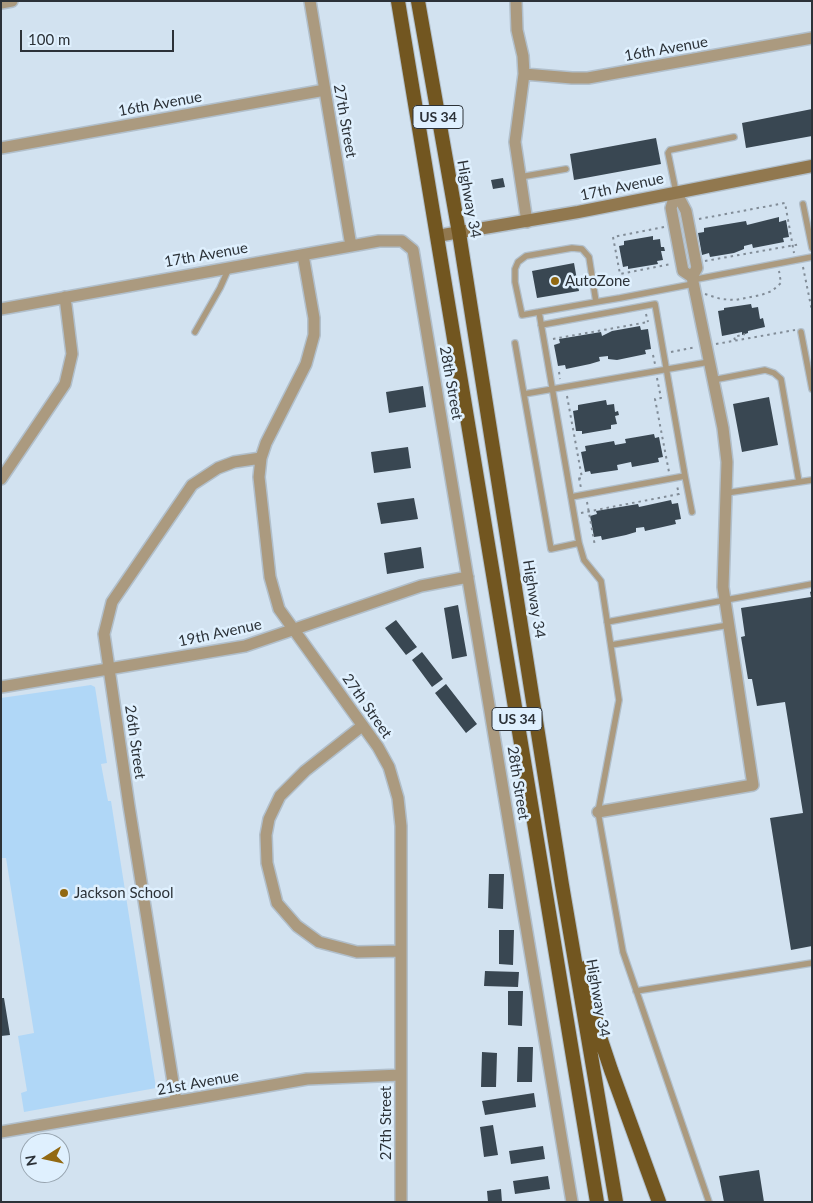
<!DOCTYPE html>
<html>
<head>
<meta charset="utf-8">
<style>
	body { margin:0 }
	#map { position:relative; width:813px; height:1203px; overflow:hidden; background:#d2e2f0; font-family:Lato,sans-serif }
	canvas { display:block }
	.frame { position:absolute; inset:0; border:2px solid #2c3238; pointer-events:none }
	.north { position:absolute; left:20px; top:1133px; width:50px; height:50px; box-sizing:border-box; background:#dff0fe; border:1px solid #97a4af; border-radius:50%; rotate:260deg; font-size:14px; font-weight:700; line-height:20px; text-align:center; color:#2c3238 }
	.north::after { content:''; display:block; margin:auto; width:18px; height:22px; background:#926912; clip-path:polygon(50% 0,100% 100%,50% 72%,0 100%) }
	.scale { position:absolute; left:20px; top:30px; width:154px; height:22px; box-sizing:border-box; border:2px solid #2c3238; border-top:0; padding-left:6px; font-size:15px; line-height:18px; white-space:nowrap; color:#2c3238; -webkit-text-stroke:4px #dff0fe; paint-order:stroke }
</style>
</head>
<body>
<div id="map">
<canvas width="813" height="1203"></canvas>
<div class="frame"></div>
<div class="north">N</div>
<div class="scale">100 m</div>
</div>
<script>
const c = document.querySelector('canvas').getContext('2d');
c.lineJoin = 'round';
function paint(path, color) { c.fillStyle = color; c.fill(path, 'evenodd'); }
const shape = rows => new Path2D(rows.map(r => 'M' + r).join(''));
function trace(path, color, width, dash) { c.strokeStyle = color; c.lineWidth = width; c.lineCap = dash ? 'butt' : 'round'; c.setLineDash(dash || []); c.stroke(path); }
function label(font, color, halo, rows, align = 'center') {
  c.font = font + ' Lato,sans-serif'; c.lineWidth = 5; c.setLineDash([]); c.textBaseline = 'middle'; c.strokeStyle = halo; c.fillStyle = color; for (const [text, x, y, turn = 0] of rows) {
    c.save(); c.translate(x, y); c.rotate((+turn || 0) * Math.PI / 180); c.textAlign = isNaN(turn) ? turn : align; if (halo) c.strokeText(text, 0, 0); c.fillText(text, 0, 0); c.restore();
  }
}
const green = shape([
	[91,685,95,687,107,763,101,764,108,801,111,801,156,1088,24,1112,21,1093,27,1091,18,1036,34,1033,6,858,1,858,1,698]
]);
const building = shape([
	[812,109,812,136,746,148,742,123],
	[656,138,661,164,574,180,570,154],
	[503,178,505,187,493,189,491,180],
	[779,217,779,222,786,220,789,237,783,238,784,242,753,248,752,244,744,246,744,249,734,253,710,257,709,253,702,255,698,233,704,232,704,228,746,221,747,225],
	[653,236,653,240,660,239,661,247,664,247,665,251,661,251,663,260,657,261,658,264,628,269,628,266,623,267,619,246,624,245,624,241],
	[574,263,579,291,537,298,532,271],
	[751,304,752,308,758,307,760,319,763,318,765,327,748,331,748,333,742,335,742,332,722,336,718,311,724,310,724,308],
	[640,326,641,330,648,329,651,349,645,350,646,354,617,360,608,359,608,356,599,357,600,361,590,364,566,369,565,365,558,366,554,345,560,343,559,339,601,332,602,336,612,331],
	[423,386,426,407,389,413,386,392],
	[769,397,778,445,742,452,733,404],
	[606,400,607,405,614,404,615,412,618,411,619,415,615,416,617,424,611,425,611,429,582,434,582,431,576,431,573,411,578,410,578,405],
	[654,434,655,438,659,437,663,457,658,458,659,462,632,467,631,462,617,465,618,470,591,474,590,471,585,472,581,452,586,451,585,446,614,441,615,445,626,443,625,439],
	[408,447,411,468,374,473,371,452],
	[414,498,418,519,381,524,377,503],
	[671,500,672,504,678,503,681,519,675,520,676,524,645,531,644,527,636,528,636,532,626,535,602,540,601,536,594,537,590,516,597,514,596,511,638,504,639,507],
	[421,547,424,568,387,574,384,553],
	[812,591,812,946,791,950,770,818,803,813,785,702,757,706,752,679,748,679,741,637,745,636,741,608,811,597,810,592],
	[458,605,467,656,452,659,444,608],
	[396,620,417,647,406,655,385,628],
	[422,652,443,679,432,687,412,660],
	[446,684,477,724,466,733,435,693],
	[489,874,504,874,503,909,488,908],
	[499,930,514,930,513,965,499,964],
	[485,971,519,972,518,987,484,986],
	[508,991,523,991,522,1026,508,1025],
	[1,998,4,998,10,1035,1,1036],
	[518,1047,533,1047,532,1082,517,1082],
	[482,1052,497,1053,496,1087,481,1087],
	[534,1093,536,1107,485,1115,482,1101],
	[493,1125,498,1155,484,1157,480,1127],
	[543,1146,545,1159,511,1164,509,1151],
	[759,1170,764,1202,724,1202,719,1176],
	[548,1176,550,1189,515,1194,513,1181],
	[501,1189,502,1202,488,1202,487,1191]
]);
const path = shape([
	[699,219,785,203,794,253],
	[664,227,613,237,620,274,671,264],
	[705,261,801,244],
	[803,267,812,311],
	[705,294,721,299,735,300,761,295,772,291,781,283,779,271],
	[646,314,648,322],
	[553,339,648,322],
	[735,340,734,337,745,334],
	[716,344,795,330],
	[671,352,696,347],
	[653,355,655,364],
	[559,372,560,379],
	[657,378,661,398,655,399,669,472],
	[567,396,582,478,576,479],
	[579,478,581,488],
	[587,502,595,546],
	[581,513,679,494,677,486]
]);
const service = shape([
	[520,177,566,169],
	[676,192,668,153,670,150,734,137],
	[803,204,812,248],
	[692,280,812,257],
	[596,302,589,257,582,249,572,248,526,256,518,262,515,269,515,282,522,315,596,302,620,298,693,284],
	[539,312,579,543,584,560,601,581,619,700,598,812,623,952,709,1202],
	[541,325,655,304,685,476,571,497],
	[195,332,220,288,229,268],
	[801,332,812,389],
	[515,343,551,549,579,543],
	[713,380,765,370,774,373,781,379,799,482],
	[524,394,709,362],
	[685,476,692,512],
	[726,493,812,480],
	[607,622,812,584],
	[611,645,729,625],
	[636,991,812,963]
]);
const minor = shape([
	[310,1,351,246],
	[516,1,517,30,523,56,524,74,515,142,527,222],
	[1,3,12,1],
	[524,74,572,78,588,78,812,38],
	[1,148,325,90],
	[676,192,671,208,683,271,692,277],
	[676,192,686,211,697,268,692,277],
	[303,255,314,318,314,335,306,364,266,443,261,458,259,477,270,577,279,609,378,747,389,767,398,798,401,826,401,1202],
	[1,309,379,241,402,241,413,250,572,1202],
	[1,479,65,384,72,354,65,297],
	[1,687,245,646,421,586,468,577],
	[362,726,305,771,280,796,269,819,266,835,267,863,277,903,297,926,319,942,357,952,401,951],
	[598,812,753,785,723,587,727,462,723,428,692,277],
	[176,1101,129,806,104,634,112,602,192,485,218,468,234,462,261,458],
	[1,1132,307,1079,401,1075]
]);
const secondary = shape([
	[437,236,578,212,812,166]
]);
const trunk = shape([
	[398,1,597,1202],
	[418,1,459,233,562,885,616,1202],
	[585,968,601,1040,611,1070,659,1202]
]);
const markers = [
	[555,281,5,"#926912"],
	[64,893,5,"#926912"]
];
const shields = [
	[438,117,50],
	[517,719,50]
];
const shieldNames = [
	["US 34",438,117],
	["US 34",517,719]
];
const streetNames = [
	["16th Avenue",666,49,-10],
	["16th Avenue",160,104,-10],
	["27th Street",345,121,80],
	["17th Avenue",622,187,-12],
	["Highway 34",469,199,80],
	["17th Avenue",206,255,-10],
	["28th Street",451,383,80],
	["Highway 34",534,599,81],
	["19th Avenue",220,633,-12],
	["27th Street",367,706,55],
	["26th Street",135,742,82],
	["28th Street",518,783,81],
	["Highway 34",598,998,80],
	["21st Avenue",198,1083,-10],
	["27th Street",386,1123,-90]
];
const poiNames = [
	["AutoZone",565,281],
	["Jackson School",74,893]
];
paint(green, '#b0d7f7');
paint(building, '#394752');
trace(service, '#b1bfcb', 8);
trace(minor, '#b1bfcb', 14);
trace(secondary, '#b1bfcb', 15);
trace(trunk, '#b1bfcb', 16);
trace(path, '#818c97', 2, [2.5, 4]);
trace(service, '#ab9a7f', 5.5);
trace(minor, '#ab9a7f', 11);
trace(secondary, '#91784f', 12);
trace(trunk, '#725620', 14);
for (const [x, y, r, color] of markers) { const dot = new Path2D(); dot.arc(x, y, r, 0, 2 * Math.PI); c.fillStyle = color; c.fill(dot); trace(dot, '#dff0fe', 2); }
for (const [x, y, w] of shields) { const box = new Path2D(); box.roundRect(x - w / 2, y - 11.5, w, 23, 4); c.fillStyle = '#dff0fe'; c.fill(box); trace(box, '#2c3238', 1); }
label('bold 14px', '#2c3238', null, shieldNames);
label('15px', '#2c3238', '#dff0fe', streetNames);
label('15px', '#2c3238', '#dff0fe', poiNames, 'left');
</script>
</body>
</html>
